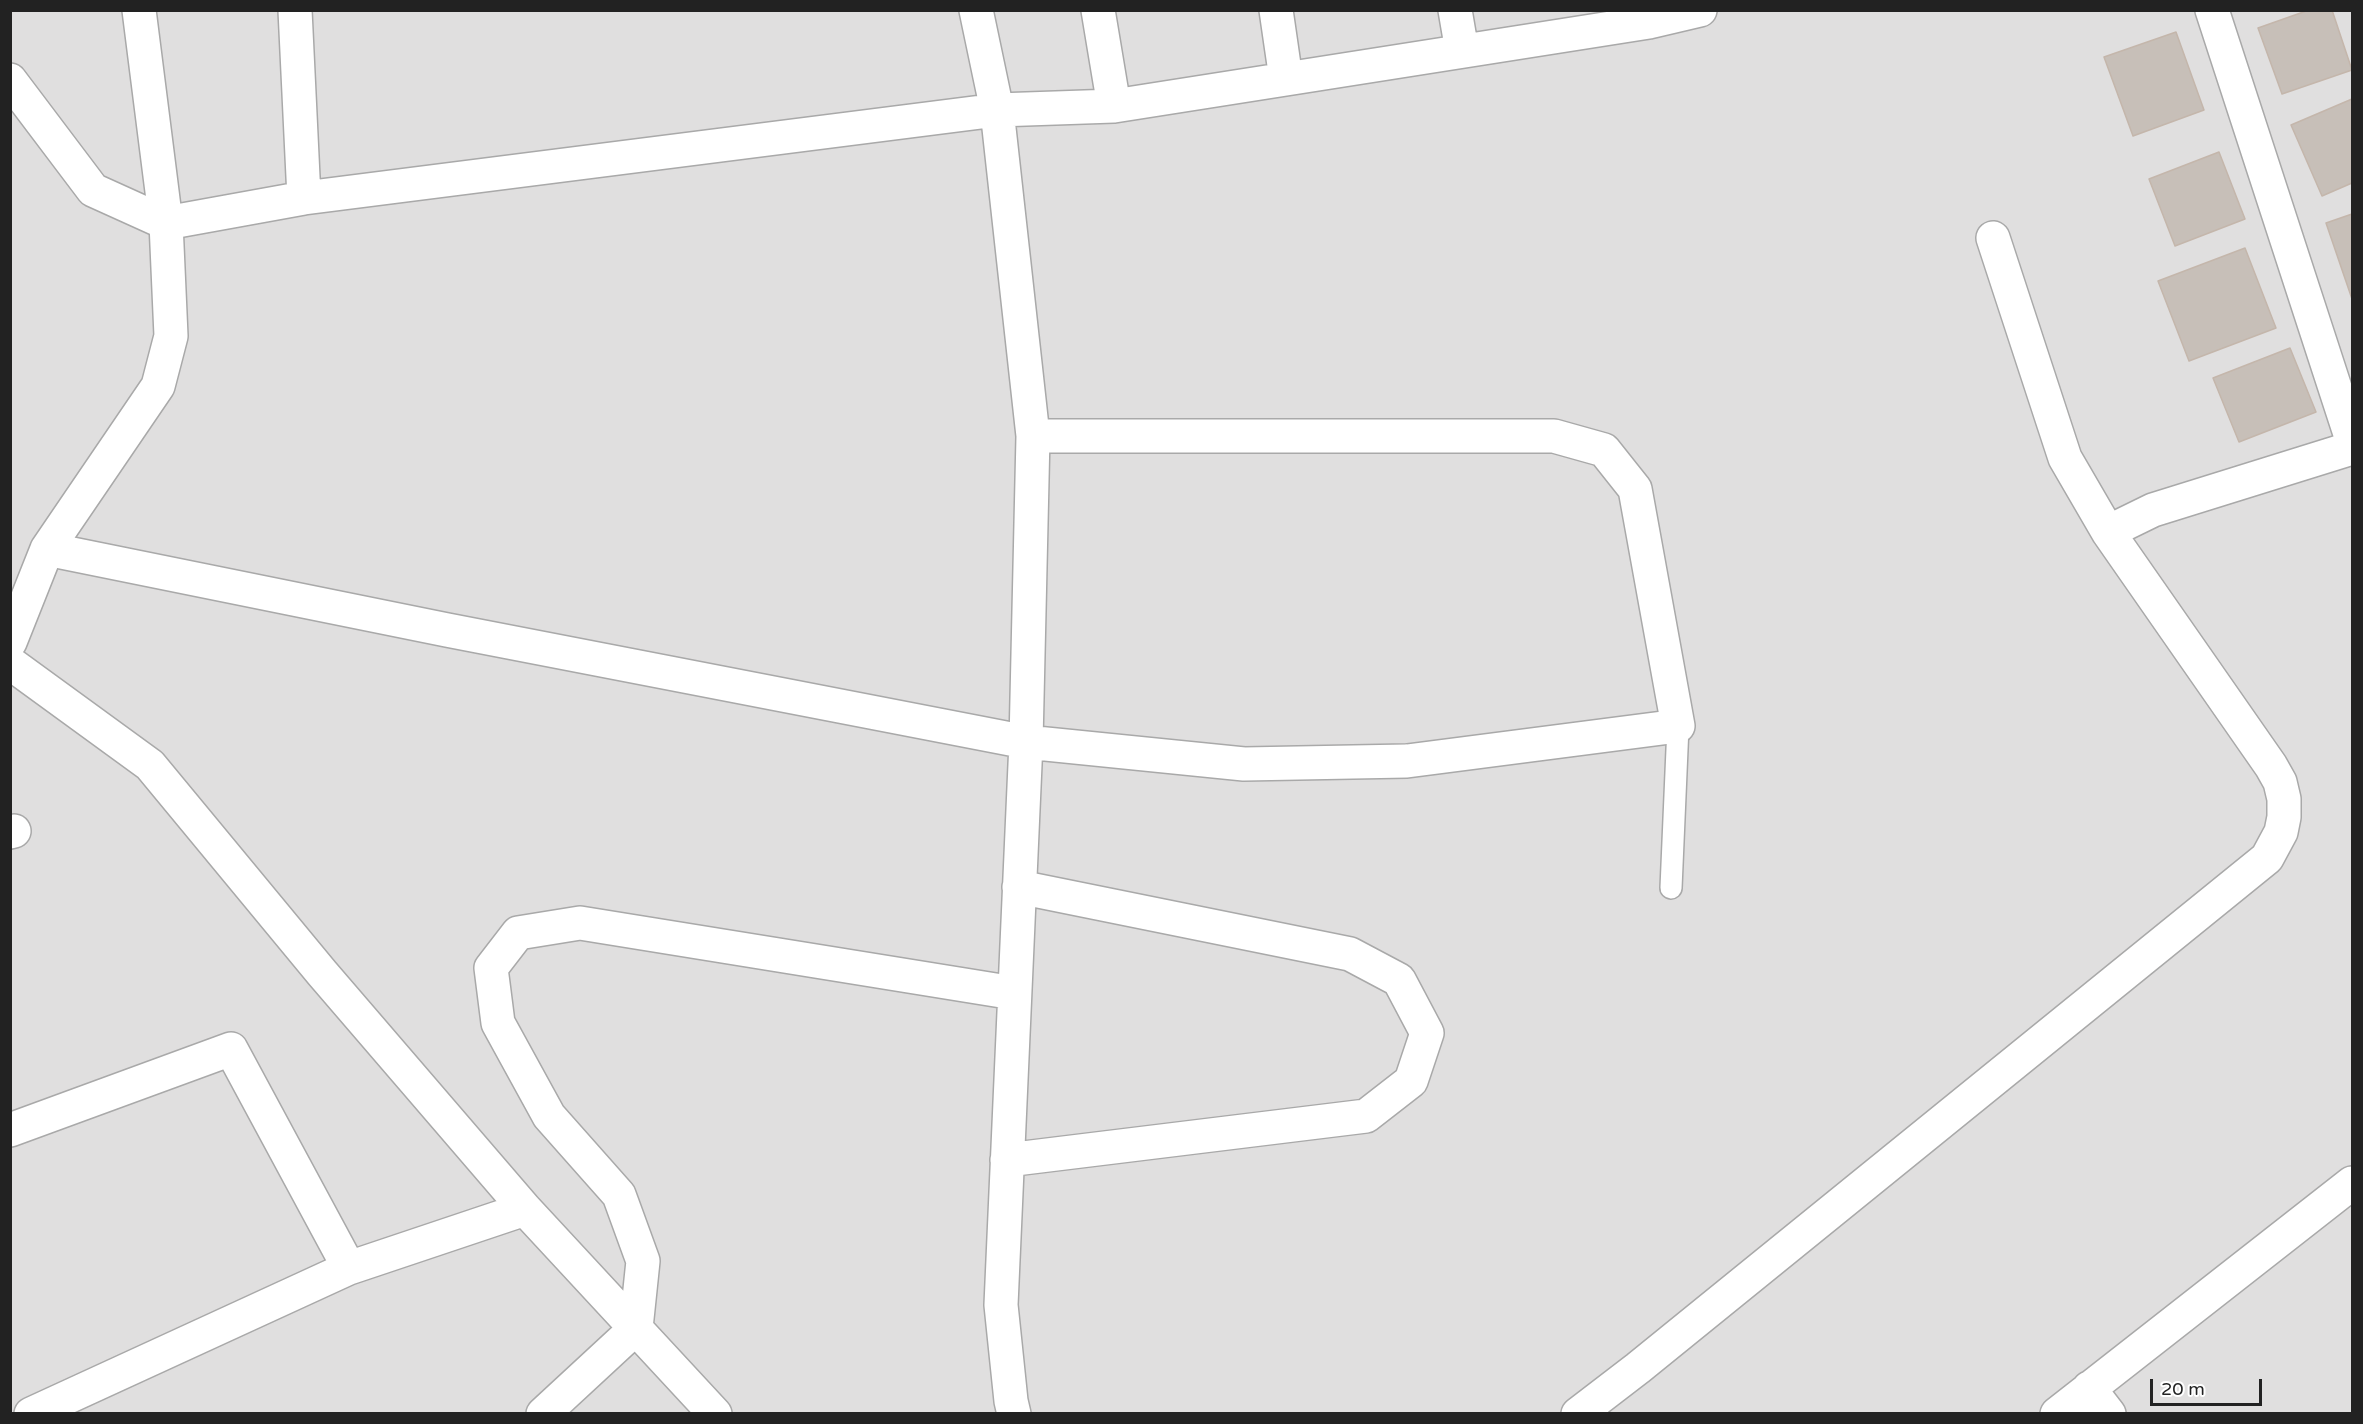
<!DOCTYPE html>
<html>
<head>
<meta charset="utf-8">
<style>
	body { margin:0 }
	#map { position:relative; width:2363px; height:1424px; overflow:hidden; background:#f2efe9; font-family:"Varela Round",sans-serif }
	canvas { display:block }
	.frame { position:absolute; inset:0; border:12px solid #222; pointer-events:none }
	.scale { position:absolute; left:2150px; top:1379px; width:112px; height:27px; box-sizing:border-box; border:3px solid #222; border-top:0; padding-left:8px; font-size:18px; line-height:21px; white-space:nowrap; color:#222; -webkit-text-stroke:4px #fff; paint-order:stroke }
</style>
</head>
<body>
<div id="map">
<canvas width="2363" height="1424"></canvas>
<div class="frame"></div>
<div class="scale">20 m</div>
</div>
<script>
const c = document.querySelector('canvas').getContext('2d');
c.lineJoin = 'round';
function paint(path, color) { c.fillStyle = color; c.fill(path, 'evenodd'); }
const shape = rows => new Path2D(rows.map(r => 'M' + r).join(''));
function trace(path, color, width, dash) { c.strokeStyle = color; c.lineWidth = width; c.lineCap = dash ? 'butt' : 'round'; c.setLineDash(dash || []); c.stroke(path); }
const residential = shape([
	[11,11,2352,11,2352,1413,11,1413]
]);
const building = shape([
	[2309,10,2332,10,2352,70,2282,94,2258,28,2309,10],
	[2176,32,2204,110,2133,136,2104,57,2176,32],
	[2352,99,2352,183,2322,196,2291,125,2352,99],
	[2219,152,2245,219,2175,246,2149,179,2219,152],
	[2352,214,2352,299,2326,223,2352,214],
	[2245,248,2276,328,2189,361,2158,281,2245,248],
	[2290,348,2316,412,2239,442,2213,378,2290,348]
]);
const lane = shape([
	[1671,888,1678,726]
]);
const street = shape([
	[139,10,166,223,304,198,997,110,1114,106,1649,22,1700,10],
	[295,10,304,198],
	[976,10,997,110,1033,436,1026,742,1001,1305,1011,1401,1014,1414],
	[1098,10,1114,106],
	[1276,10,1286,79],
	[1455,10,1462,51],
	[2212,10,2352,440],
	[10,80,93,190,166,223,171,336,158,386,47,549,10,642],
	[2108,532,2153,510,2352,448],
	[47,549,447,630,1026,742,1244,764,1407,761,1678,726,1635,489,1604,450,1554,436,1033,436],
	[10,663,150,765,322,973,525,1209,715,1414],
	[10,832,14,831],
	[10,1130,231,1049,349,1268],
	[1007,1160,1366,1116,1411,1081,1427,1033,1399,980,1350,954,1019,887],
	[2089,1388,2109,1414],
	[31,1414,349,1268,525,1209],
	[543,1414,636,1328,643,1261,619,1195,549,1116,498,1023,491,968,518,933,580,923,1014,993],
	[1578,1414,1638,1368,2267,858,2281,832,2284,817,2284,799,2280,782,2271,766,2108,532,2065,458,1993,238],
	[2057,1414,2352,1183]
]);
paint(residential, '#e0dfdf');
paint(building, '#c7bfb8');
trace(building, '#c4b6ab', 1.5);
trace(lane, '#a9a9a9', 24);
trace(street, '#a9a9a9', 36);
trace(lane, '#fff', 21);
trace(street, '#fff', 33);
</script>
</body>
</html>
